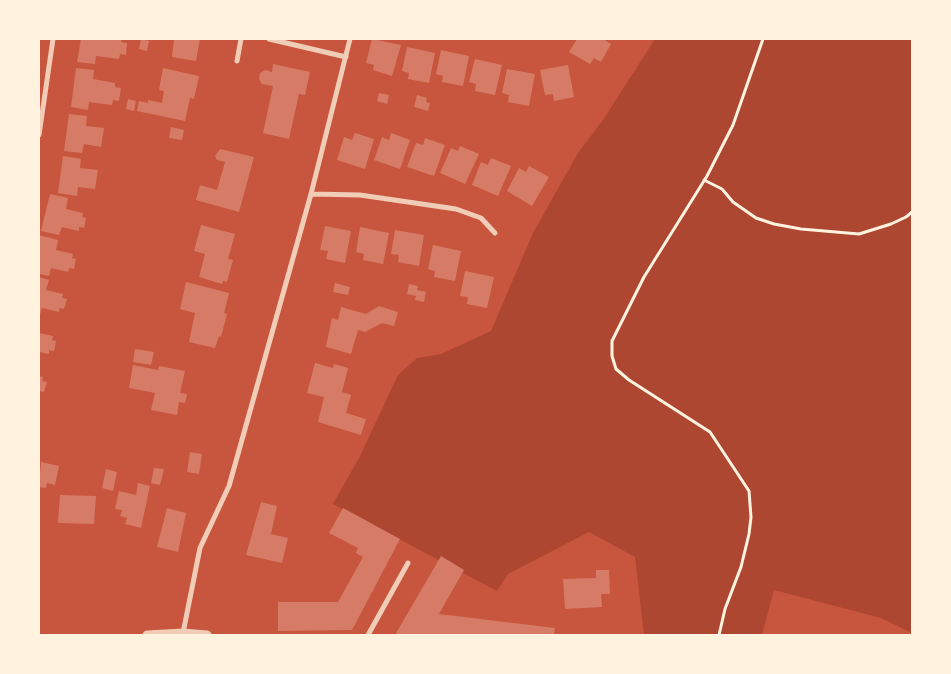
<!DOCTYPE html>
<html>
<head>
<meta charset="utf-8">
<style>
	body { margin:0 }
	#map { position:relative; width:951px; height:674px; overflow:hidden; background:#c8553d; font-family:Quicksand,sans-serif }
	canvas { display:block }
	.frame { position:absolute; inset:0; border:40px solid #fff3e0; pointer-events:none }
</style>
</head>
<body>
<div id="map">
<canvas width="951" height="674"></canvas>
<div class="frame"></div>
</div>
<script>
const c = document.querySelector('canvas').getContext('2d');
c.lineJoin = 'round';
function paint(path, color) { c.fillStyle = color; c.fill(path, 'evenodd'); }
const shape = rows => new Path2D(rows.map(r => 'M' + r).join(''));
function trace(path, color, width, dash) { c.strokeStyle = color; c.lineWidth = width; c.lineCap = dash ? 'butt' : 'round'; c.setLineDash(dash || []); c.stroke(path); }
const green = shape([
	[655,39,912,39,912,633,881,618,774,590,762,635,644,635,635,557,589,532,508,574,497,591,333,504,360,456,398,375,417,358,441,354,491,331,533,233,578,153,603,120]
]);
const building = shape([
	[81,39,122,39,121,42,127,43,126,55,120,54,119,59,96,56,95,64,77,62],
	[141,39,149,41,147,51,139,49],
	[174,39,200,39,196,61,172,57],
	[372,39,401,45,392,76,373,70,374,65,366,63],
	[577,39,603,39,611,44,601,62,594,58,590,64,569,52],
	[407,47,435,53,429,83,408,79,409,73,402,71],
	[441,50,469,56,463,86,442,82,443,76,436,74],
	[475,59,502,65,495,95,475,91,476,84,469,82],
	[273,64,310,72,305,95,299,94,289,139,263,133,273,86,262,84,259,79,260,73,265,70,272,72],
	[568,65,574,97,554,101,553,94,545,95,540,70],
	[76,68,94,70,93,79,115,83,115,87,121,88,119,101,113,100,112,105,89,102,88,110,71,107],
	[163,68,199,76,194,99,190,98,185,121,137,111,139,101,148,103,148,100,162,103,164,91,159,90],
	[507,69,535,74,529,106,508,102,509,95,502,93],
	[379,93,389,95,387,104,377,101],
	[417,95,427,98,426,102,430,103,428,111,414,107],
	[128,99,136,101,134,111,126,109],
	[69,114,87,116,86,126,104,128,101,147,84,144,82,153,64,151],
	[171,127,184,130,182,140,169,138],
	[355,133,374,139,365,169,337,160,344,137,352,140],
	[391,133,410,140,400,169,374,160,382,137,389,140],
	[425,138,445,145,434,176,407,167,416,143,423,145],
	[460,146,479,154,465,184,440,173,451,148,458,151],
	[220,149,254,157,239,212,196,200,200,185,217,190,225,162,217,160,215,156],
	[63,156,81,159,80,168,98,170,95,189,78,187,77,196,58,193],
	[491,158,511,166,498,196,472,185,481,162,488,165],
	[529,166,549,177,532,206,507,191,519,168,526,172],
	[50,194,68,198,66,209,83,213,82,217,86,218,84,228,79,227,79,231,62,227,59,235,41,231],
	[201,225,235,234,228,259,233,260,227,282,223,281,222,284,199,277,205,254,194,251],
	[325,226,351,231,345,263,326,259,328,251,320,250],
	[360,227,389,233,383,264,363,260,364,254,356,252],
	[395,230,424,235,419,266,398,262,399,255,391,254],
	[39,235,58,240,56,250,73,254,72,258,76,259,74,269,69,268,68,272,51,268,49,276,39,274],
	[433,245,461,251,455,281,434,277,435,271,428,269],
	[465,271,494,277,487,308,467,304,468,297,460,296],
	[39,277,49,280,46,290,63,294,62,298,67,299,64,309,60,308,59,312,42,308,39,318],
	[186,282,229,293,224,313,227,314,221,337,219,336,215,348,189,342,195,313,180,309],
	[335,283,350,287,348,295,333,292],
	[409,284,418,286,417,290,426,292,424,302,415,300,416,296,407,294],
	[379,306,398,312,394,326,382,323,365,332,358,330,351,354,326,347,332,318,338,320,341,307,366,314],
	[39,333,53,336,52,340,56,341,54,351,49,350,49,354,39,352],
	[135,349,154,352,151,365,133,362],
	[315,363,333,368,334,364,348,368,342,392,351,395,346,413,366,419,361,435,318,422,324,397,307,393],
	[133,365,158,370,159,366,185,371,180,393,187,394,185,403,179,402,177,415,151,410,155,393,129,388],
	[39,376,43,377,42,381,47,382,44,392,39,391],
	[190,452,202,454,199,474,187,472],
	[41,462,59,466,55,485,47,483,46,488,39,487],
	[154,468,164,469,160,485,151,483],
	[106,469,117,472,113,491,102,488],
	[138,483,150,486,141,528,125,524,127,518,120,516,122,510,115,509,119,491,136,495],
	[60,495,96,496,94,524,58,523],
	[261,502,277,506,271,534,288,538,282,563,246,555],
	[167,508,186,513,178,552,157,547],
	[343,508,400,539,352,630,278,631,278,602,338,602,363,557,356,553,358,548,329,533],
	[441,556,464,570,439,614,555,628,554,635,395,635],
	[596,570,609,570,610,594,601,594,602,607,565,609,563,579,596,578]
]);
const path = shape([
	[704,180,722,189,733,202,756,218,774,224,801,229,859,234,891,224,906,217,912,212],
	[719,635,725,609,741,567,749,534,751,517,749,491,710,432,629,380,616,369,612,356,612,341,644,277,707,176,733,125,763,39]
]);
const minor = shape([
	[269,39,346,57],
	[237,61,241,39],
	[39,135,53,39],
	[311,194,360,195,456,209,481,218,495,233],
	[183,633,200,548,229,486,311,194,350,39],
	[368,635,408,563]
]);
const tertiary = shape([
	[147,635,183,633,207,635]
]);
paint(green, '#ae4732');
paint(building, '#d67c66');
trace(path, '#fff3e0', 3);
trace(minor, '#f1ccb7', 5);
trace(tertiary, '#f1ccb7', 9);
</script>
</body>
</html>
